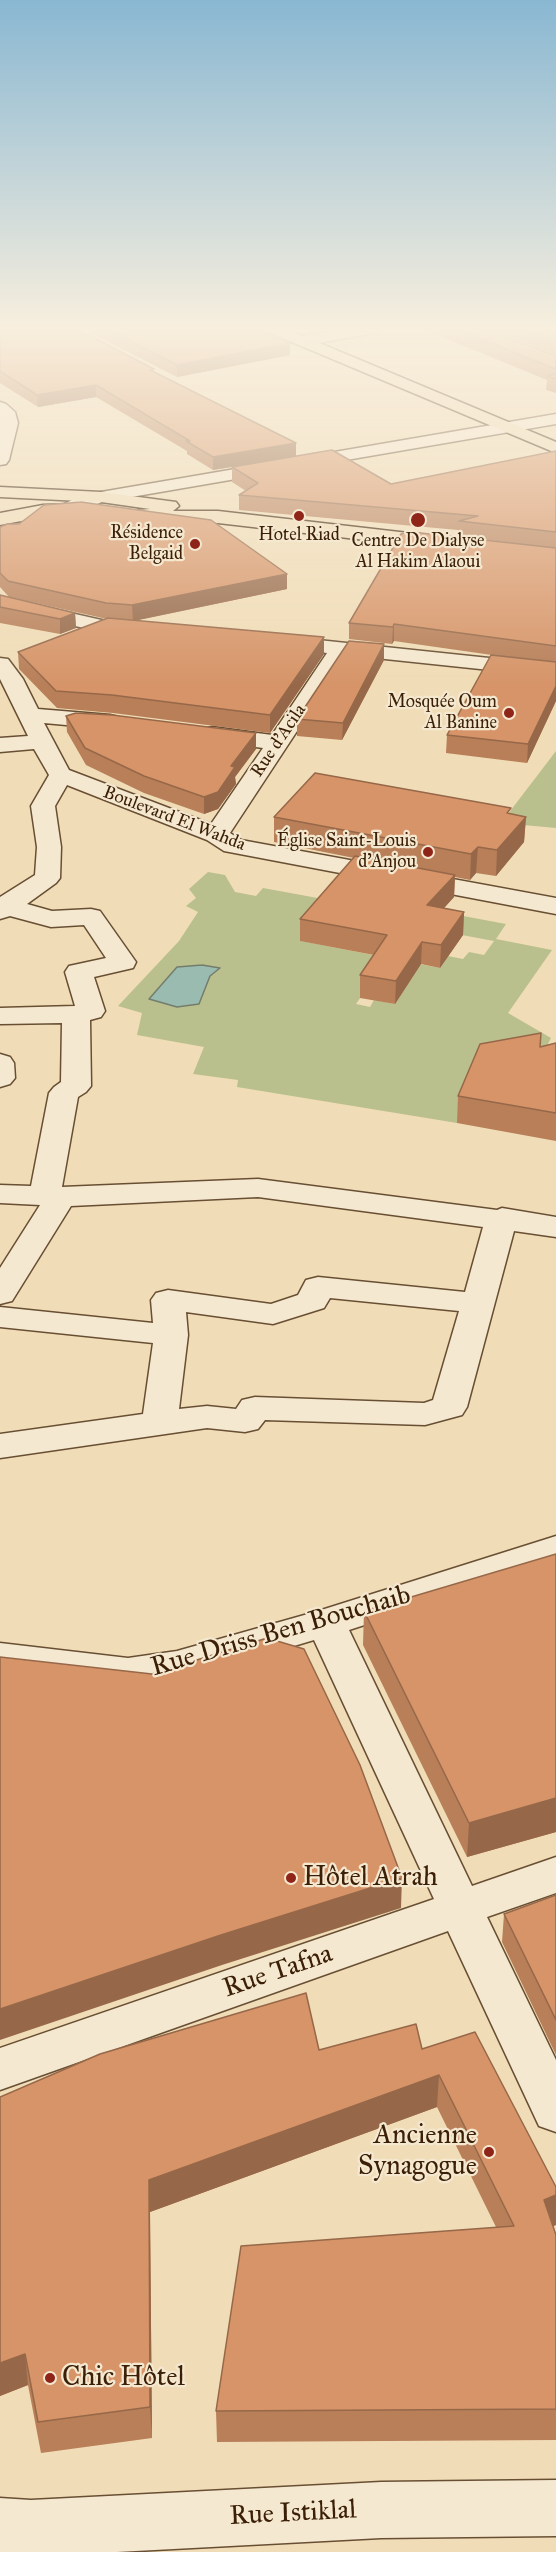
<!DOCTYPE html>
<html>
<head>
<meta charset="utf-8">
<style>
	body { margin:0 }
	canvas { display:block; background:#f0dcb6 }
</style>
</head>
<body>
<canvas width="556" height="2552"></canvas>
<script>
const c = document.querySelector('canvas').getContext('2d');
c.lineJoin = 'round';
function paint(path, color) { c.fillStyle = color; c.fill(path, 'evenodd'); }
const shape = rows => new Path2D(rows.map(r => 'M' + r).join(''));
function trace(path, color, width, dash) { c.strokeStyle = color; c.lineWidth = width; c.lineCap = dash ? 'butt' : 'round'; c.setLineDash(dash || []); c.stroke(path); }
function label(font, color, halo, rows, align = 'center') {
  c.font = font + ' "IM FELL Great Primer",serif'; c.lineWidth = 4.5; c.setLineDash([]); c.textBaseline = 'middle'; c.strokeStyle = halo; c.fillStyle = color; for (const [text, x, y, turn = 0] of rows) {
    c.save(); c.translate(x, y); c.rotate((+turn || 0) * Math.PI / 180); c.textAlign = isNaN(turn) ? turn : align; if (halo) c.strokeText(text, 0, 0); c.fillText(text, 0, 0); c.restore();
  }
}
const green = shape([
	[556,751,556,828,501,823],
	[208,872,225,875,235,892,256,896,263,888,334,901,394,903,506,924,496,939,552,950,508,1013,551,1038,539,1061,478,1071,457,1123,237,1087,238,1080,193,1074,204,1047,137,1035,142,1013,118,1006,179,941,198,912,186,906,196,898,189,889],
	[327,910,494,941,484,955,469,952,463,959,448,956,440,968,301,941],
	[202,965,219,968,210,976,198,1004,150,999,177,967],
	[371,982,395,1004,374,1000,370,1007,356,1004]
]);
const water = shape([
	[202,965,220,968,210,976,199,1004,177,1007,149,999,177,967,202,965]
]);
const minor = shape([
	[346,329,381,329,374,333,303,346,295,341,303,336,346,329],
	[0,402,6,404,15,412,18,423,9,460,6,464,0,465,0,402],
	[556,414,556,424,102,502,66,516,60,514,57,510,60,506,76,498,101,492,556,414],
	[0,597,106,621,136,624,143,626,146,630,143,634,136,636,106,633,0,609,0,597],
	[280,636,556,665,556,677,347,655,230,833,241,840,556,898,556,914,224,851,207,840,67,785,55,806,61,847,60,878,56,883,27,904,52,911,91,909,100,911,136,962,133,968,94,977,105,1011,101,1017,90,1020,91,1086,86,1092,78,1097,62,1187,258,1179,497,1210,502,1208,556,1217,556,1237,514,1231,467,1407,462,1415,425,1425,265,1420,258,1429,245,1432,207,1428,0,1458,0,1434,143,1414,153,1343,0,1327,0,1307,153,1323,151,1300,156,1293,168,1290,271,1304,298,1295,306,1280,318,1277,465,1292,483,1227,258,1197,71,1206,12,1301,0,1304,0,1268,40,1205,0,1203,0,1185,31,1186,49,1093,54,1087,61,1082,62,1023,0,1024,0,1008,75,1006,65,972,69,966,106,958,84,925,51,927,10,916,0,919,0,897,35,875,37,847,31,806,49,775,34,749,0,752,0,738,28,736,0,679,0,658,8,659,23,679,38,709,110,715,118,717,121,722,118,727,110,729,44,723,69,770,211,824,263,748,212,741,204,739,201,734,204,729,212,727,272,735,327,653,273,646,270,642,273,638,280,636],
	[330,1298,459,1311,433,1400,424,1403,255,1397,242,1400,236,1409,207,1406,179,1409,188,1335,186,1312,273,1324,324,1308,330,1298],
	[0,1054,10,1057,14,1063,15,1078,10,1084,0,1087,0,1054],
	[556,1536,556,1563,349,1630,472,1886,556,1857,556,1893,487,1917,556,2060,556,2132,539,2126,448,1931,0,2090,0,2048,434,1899,314,1640,177,1681,128,1688,0,1671,0,1643,128,1658,177,1651,315,1612,556,1536],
	[556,2480,556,2536,381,2538,117,2552,0,2552,0,2498,31,2500,381,2482,556,2480]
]);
const major = shape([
	[266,329,286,329,556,442,556,453,268,332,266,329],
	[0,487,101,492,176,502,179,506,173,511,218,511,443,537,450,539,452,543,450,547,443,549,218,523,145,520,138,518,136,514,138,510,150,509,101,502,0,497,0,487],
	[78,504,84,506,87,510,84,514,43,517,0,525,0,513,43,505,78,504]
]);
const wall = shape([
	[89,329,258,329,290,355,177,377,89,332],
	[423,329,488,329,556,356,556,393,546,390,547,380],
	[493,329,556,329,556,355],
	[0,332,154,372,296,443,296,456,391,484,556,451,556,701,527,763,446,753,447,735,499,656,394,641,392,644,349,639,349,623,528,545,458,536,458,530,239,510,239,495,246,491,232,482,232,467,213,470,187,454,187,451,96,397,38,407,0,383],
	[0,527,287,574,287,589,134,621,324,654,270,733,113,713,57,708,19,669,18,652,107,619,9,597,0,587],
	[0,595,75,613,76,628,60,634,0,623],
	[384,660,342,740,297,736,297,719],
	[66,716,256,749,235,777,236,784,218,809,204,814,144,793,86,765,67,732],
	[511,814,526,817,524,842,496,876,476,873,470,880,455,877,454,897,444,908,464,912,463,935,440,968,421,964,395,1004,360,998,360,975,374,955,300,941,300,919,354,858,274,842,274,817],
	[556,1043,556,1141,457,1123,458,1096,540,1047],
	[556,1554,556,1832,467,1857,363,1645,364,1611],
	[556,1895,556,2055,502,1942,504,1914],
	[422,2049,556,2187,556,2225,553,2226,556,2235,556,2440,217,2442,216,2411,496,2227,437,2107,150,2212,152,2438,41,2453,28,2385,0,2396,0,2097,319,2050]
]);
const shadedWall = shape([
	[290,343,290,355,177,377,177,365],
	[96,385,96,397,38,407,37,395],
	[296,443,296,456,213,470,213,457],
	[287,574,287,589,133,621,132,605],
	[75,613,76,628,60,634,60,619],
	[394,624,394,641,392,644,393,627],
	[324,637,324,654,270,733,270,715],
	[384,644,384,660,342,740,343,723],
	[556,686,556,701,527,763,528,744],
	[256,733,256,749,235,777,236,784,218,809,204,814,204,797,231,766],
	[526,817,524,842,496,876,497,850],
	[478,847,476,873,470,880,471,854],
	[455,875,454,897,426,928,427,905],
	[464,912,463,935,440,968,441,945],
	[422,942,421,964,395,1004,396,981],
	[556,1798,556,1832,467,1857,469,1823],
	[402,1878,401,1908,222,1965,0,2040,0,2009,221,1935],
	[439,2075,437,2107,150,2212,152,2438,150,2407,149,2180],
	[556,2195,556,2225,540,2231,544,2200],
	[25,2354,28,2385,0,2396,0,2363]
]);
const building = shape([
	[22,329,77,329,154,369,150,370,296,443,213,457,186,441,190,441,96,385,37,395,0,371,0,332,22,329],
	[107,329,258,329,290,343,177,365,107,329],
	[456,329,488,329,556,356,556,369,456,329],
	[526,329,556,329,556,341,526,329],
	[556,374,556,379,547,376,556,374],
	[332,450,391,484,556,451,556,532,459,521,478,516,239,495,258,483,232,467,332,450],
	[81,502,211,520,287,574,132,605,106,603,8,581,0,573,0,527,7,524,19,524,44,505,81,502],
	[412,532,556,548,556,646,394,624,393,627,349,623,401,534,412,532],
	[0,595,75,613,60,619,0,607,0,595],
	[108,618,324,637,270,715,112,695,56,691,18,652,108,618],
	[349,641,384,644,343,723,297,719,349,641],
	[491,655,556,662,556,686,528,744,447,735,491,655],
	[76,713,112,715,256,733,231,766,235,767,218,792,204,797,144,776,85,748,66,716,76,713],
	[315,773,511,808,507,813,526,817,497,850,478,847,471,854,274,817,315,773],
	[355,856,455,875,427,905,464,912,441,945,422,942,396,981,360,975,387,935,300,919,355,856],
	[541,1033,540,1047,556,1043,556,1113,458,1096,480,1044,541,1033],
	[556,1554,556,1798,469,1823,364,1611,556,1554],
	[267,1638,304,1649,360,1765,402,1878,221,1935,0,2009,0,1657,152,1674,267,1638],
	[556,1895,556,2020,504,1914,556,1895],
	[306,1993,319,2050,416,2024,422,2049,475,2032,556,2187,556,2195,544,2200,556,2235,556,2409,216,2411,241,2246,514,2226,439,2075,149,2180,150,2407,38,2422,25,2354,0,2363,0,2097,100,2054,306,1993]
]);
const markers = [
	[299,516,6,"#8f2418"],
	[418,520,8,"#8f2418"],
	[195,544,6,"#8f2418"],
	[509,713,6,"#8f2418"],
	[428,852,6,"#8f2418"],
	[291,1878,6,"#8f2418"],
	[489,2152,6,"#8f2418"],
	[50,2378,6,"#8f2418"]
];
const farPoinames = [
	["Résidence",183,534],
	["Belgaid",183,555],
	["Hotel Riad",299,536,"center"],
	["Centre De Dialyse",418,542,"center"],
	["Al Hakim Alaoui",418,563,"center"],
	["Mosquée Oum",497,703],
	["Al Banine",497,724],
	["Église Saint-Louis",416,842],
	["d'Anjou",416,863]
];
const farStreetnames = [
	["Rue d'Acila",279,741,-56],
	["Boulevard El Wahda",174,819,21]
];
const nearStreetnames = [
	["Rue Driss Ben Bouchaib",281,1632,-16],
	["Rue Tafna",278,1972,-19],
	["Rue Istiklal",293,2514,-3]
];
const nearPoinames = [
	["Hôtel Atrah",303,1878],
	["Ancienne",477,2136,"right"],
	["Synagogue",477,2167,"right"],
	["Chic Hôtel",62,2378]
];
paint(green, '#bac08d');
paint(water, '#9abbb0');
trace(water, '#747d6c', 1.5);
trace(minor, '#684f33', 3);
trace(major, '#3b2007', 3);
paint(minor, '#f5e8d0');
paint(major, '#f0dcb6');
paint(wall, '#b87f59');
paint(shadedWall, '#966849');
paint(building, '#d69468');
trace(building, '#966849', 1.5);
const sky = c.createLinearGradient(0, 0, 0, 686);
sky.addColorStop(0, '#89b7d2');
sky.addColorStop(0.48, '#f8efde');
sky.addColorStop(1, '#f8efde00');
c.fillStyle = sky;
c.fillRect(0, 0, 556, 686);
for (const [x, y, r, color] of markers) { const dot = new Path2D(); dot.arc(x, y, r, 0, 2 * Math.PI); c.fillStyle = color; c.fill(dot); trace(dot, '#f5e8d0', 2); }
label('18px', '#3b2007', '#f5e8d0', farPoinames, 'right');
label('18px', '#3b2007', '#f5e8d0', farStreetnames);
label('27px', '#3b2007', '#f5e8d0', nearStreetnames);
label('27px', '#3b2007', '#f5e8d0', nearPoinames, 'left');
</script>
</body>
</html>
